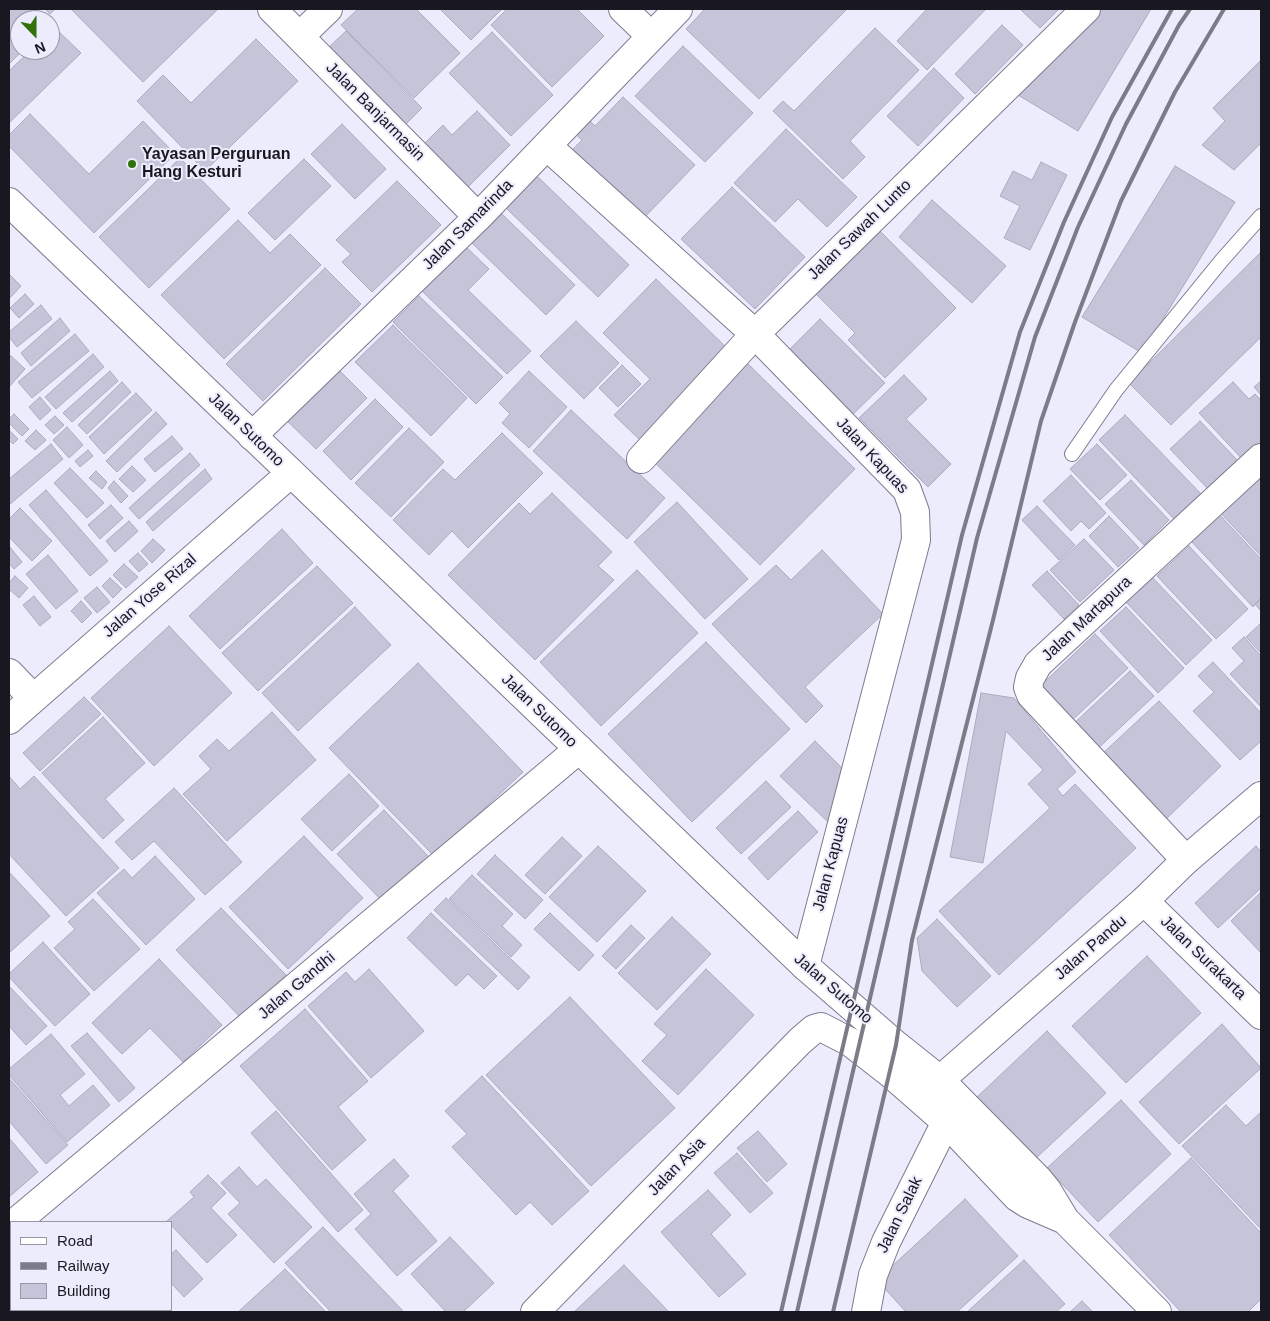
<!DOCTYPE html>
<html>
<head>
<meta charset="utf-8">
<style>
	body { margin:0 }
	#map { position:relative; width:1270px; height:1321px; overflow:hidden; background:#ececfd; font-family:Helvetica,sans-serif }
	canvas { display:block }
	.frame { position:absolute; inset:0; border:10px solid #191820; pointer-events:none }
	.legend { position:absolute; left:10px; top:1221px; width:162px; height:90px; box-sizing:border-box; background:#ececfd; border:1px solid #9897a5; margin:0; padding:6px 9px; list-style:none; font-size:15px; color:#191820 }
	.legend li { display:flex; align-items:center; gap:10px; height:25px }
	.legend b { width:25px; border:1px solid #9897a5 }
	.north { position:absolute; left:10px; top:10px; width:50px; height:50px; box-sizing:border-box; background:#ececfd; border:1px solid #9897a5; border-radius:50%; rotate:158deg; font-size:14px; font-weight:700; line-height:20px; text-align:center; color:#191820 }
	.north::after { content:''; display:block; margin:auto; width:18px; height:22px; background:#31720b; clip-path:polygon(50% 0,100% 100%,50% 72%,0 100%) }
</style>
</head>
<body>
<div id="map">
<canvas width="1270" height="1321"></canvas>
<div class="frame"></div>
<ul class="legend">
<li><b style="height:6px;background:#fff"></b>Road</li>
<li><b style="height:6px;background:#7c7c88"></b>Railway</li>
<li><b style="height:14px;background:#c5c4d9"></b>Building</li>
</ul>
<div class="north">N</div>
</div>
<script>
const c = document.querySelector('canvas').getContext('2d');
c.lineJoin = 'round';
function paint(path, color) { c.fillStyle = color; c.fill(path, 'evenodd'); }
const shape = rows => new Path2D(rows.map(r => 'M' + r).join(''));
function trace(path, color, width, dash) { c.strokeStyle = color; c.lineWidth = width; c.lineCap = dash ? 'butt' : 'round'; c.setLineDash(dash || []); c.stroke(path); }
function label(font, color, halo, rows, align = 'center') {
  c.font = font + ' Helvetica,sans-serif'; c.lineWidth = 4; c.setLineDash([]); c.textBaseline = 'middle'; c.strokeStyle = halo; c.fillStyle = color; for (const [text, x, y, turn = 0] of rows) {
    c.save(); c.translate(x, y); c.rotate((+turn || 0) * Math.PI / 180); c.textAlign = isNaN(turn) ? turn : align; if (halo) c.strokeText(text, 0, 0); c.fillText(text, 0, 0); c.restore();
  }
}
const building = shape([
	[9,9,30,9,41,20,20,20,20,50,23,50,9,64,9,9],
	[45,9,55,9,50,14,45,9],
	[71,9,218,9,143,82,71,9],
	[358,9,416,9,460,53,414,98,341,25,358,9],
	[440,9,499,9,501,10,471,40,440,9],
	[507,9,577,9,604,36,552,87,491,25,507,9],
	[705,9,847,9,759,99,686,29,705,9],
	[927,9,986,9,927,70,897,41,927,9],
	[1020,9,1059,9,1040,28,1020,9],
	[1098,9,1151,9,1078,131,1018,95,1098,9],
	[1002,25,1023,45,975,94,955,74,1002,25],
	[54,27,81,53,9,123,9,71,31,50,50,50,50,31,54,27],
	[875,28,919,70,850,141,865,157,843,179,773,111,783,101,794,111,875,28],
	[346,31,422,108,402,128,326,50,346,31],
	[492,32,553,95,511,136,449,73,492,32],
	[256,39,298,81,205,171,137,101,163,75,191,103,256,39],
	[683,46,753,113,705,162,635,96,683,46],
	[1261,60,1261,143,1234,170,1202,145,1225,121,1213,108,1261,60],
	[934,68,964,98,918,146,887,116,934,68],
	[623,97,695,165,642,220,571,151,582,140,572,131,586,117,595,126,623,97],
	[477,111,510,145,463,192,420,148,443,125,452,135,477,111],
	[30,114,89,174,143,121,175,154,94,233,9,146,9,135,30,114],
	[342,124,386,169,355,199,311,154,342,124],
	[786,129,857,197,827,227,798,199,775,222,734,183,786,129],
	[180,158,230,209,149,288,99,237,180,158],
	[304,159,331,186,275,240,248,213,304,159],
	[1041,162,1067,175,1030,250,1004,238,1020,206,1000,196,1013,171,1032,180,1041,162],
	[1175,166,1235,202,1142,353,1082,317,1175,166],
	[537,176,629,265,598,297,506,208,537,176],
	[397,181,441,225,372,292,342,262,351,254,336,240,397,181],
	[732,187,805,257,755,309,681,239,732,187],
	[932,200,1006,266,972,303,899,237,932,200],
	[502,214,575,285,546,315,472,243,502,214],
	[238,220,270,253,290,234,321,265,224,359,161,295,238,220],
	[880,231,956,308,885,378,848,340,855,333,816,294,880,231],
	[462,243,489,269,468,290,531,351,507,374,418,287,462,243],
	[1261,252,1261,337,1171,425,1129,383,1261,252],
	[325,268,361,304,263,401,226,364,325,268],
	[9,274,21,286,9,299,9,274],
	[656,279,730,351,641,441,614,415,650,379,603,333,656,279],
	[25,294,34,304,19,318,10,308,25,294],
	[419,296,503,377,476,404,393,322,419,296],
	[41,305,52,319,17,347,9,337,9,332,41,305],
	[60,318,70,331,31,366,21,353,60,318],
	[820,319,885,383,847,420,783,356,820,319],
	[576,321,619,363,584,399,540,356,576,321],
	[393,325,467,398,431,436,355,362,393,325],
	[75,334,89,351,32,398,18,382,75,334],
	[93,354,104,367,56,409,45,397,93,354],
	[11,356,25,369,9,387,9,358,11,356],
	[742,358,855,469,760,565,647,455,742,358],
	[332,363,367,398,316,449,281,415,332,363],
	[622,365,641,384,618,407,599,388,622,365],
	[110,371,118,381,72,422,63,413,110,371],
	[529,371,567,407,529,448,502,423,510,414,499,403,529,371],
	[904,375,927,399,906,419,951,464,928,487,859,418,904,375],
	[1261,381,1261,395,1254,387,1261,381],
	[122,382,131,392,87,434,78,425,122,382],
	[1233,382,1249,399,1255,394,1261,400,1261,443,1243,460,1199,413,1233,382],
	[136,393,152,410,104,454,89,437,136,393],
	[40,397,51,410,40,420,29,407,40,397],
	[375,399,403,427,351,480,323,451,375,399],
	[571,410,665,498,627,539,533,451,571,410],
	[156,412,167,424,117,472,106,461,156,412],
	[14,414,29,429,22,436,9,423,9,419,14,414],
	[1125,415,1202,495,1176,521,1099,440,1125,415],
	[55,416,64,425,54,434,45,425,55,416],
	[1200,421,1240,463,1210,491,1170,449,1200,421],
	[67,427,83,445,69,458,53,440,67,427],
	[409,428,444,462,391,517,355,483,409,428],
	[9,430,18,439,13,444,9,440,9,430],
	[36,430,46,440,35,450,25,441,36,430],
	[502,433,543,473,468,548,452,531,429,555,393,520,443,469,455,480,502,433],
	[172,436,183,449,155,472,144,459,172,436],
	[51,444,63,459,9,505,9,479,51,444],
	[1097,444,1127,475,1100,500,1070,469,1097,444],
	[88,450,93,456,80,467,75,461,88,450],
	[190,453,200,465,139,519,129,508,190,453],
	[132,466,146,480,133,492,119,479,132,466],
	[70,468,104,503,87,518,54,483,70,468],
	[205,469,212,479,153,531,146,522,205,469],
	[96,471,107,482,102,489,89,478,96,471],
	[1254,471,1261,479,1261,556,1215,507,1254,471],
	[1071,475,1106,513,1089,529,1081,521,1071,531,1043,501,1071,475],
	[1131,480,1169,520,1144,545,1105,504,1131,480],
	[114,481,128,496,121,503,108,488,114,481],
	[46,490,108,561,90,576,29,505,46,490],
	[552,493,612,552,598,566,614,580,535,660,448,575,519,503,530,514,552,493],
	[677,502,748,579,705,619,634,542,677,502],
	[111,505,123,518,100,539,88,525,111,505],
	[1037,506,1075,545,1059,560,1022,520,1037,506],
	[20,508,52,541,32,561,9,537,9,519,20,508],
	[1218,513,1261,559,1261,598,1253,607,1190,540,1218,513],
	[1109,516,1139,548,1118,567,1089,536,1109,516],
	[129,521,138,531,115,552,106,541,129,521],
	[282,529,313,563,220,649,189,616,282,529],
	[153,539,165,550,152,563,141,551,153,539],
	[1084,539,1114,570,1080,602,1050,570,1084,539],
	[9,546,22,562,14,569,9,563,9,546],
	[1189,546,1248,609,1216,639,1157,576,1189,546],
	[822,550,883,614,805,687,823,706,806,723,712,624,776,565,791,580,822,550],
	[138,553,148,564,139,572,129,561,138,553],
	[48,555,78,591,56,609,26,574,48,555],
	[124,564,138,577,126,588,113,575,124,564],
	[317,566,353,603,258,691,222,653,317,566],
	[637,570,698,633,601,726,540,662,637,570],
	[1047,571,1079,605,1064,619,1032,585,1047,571],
	[15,576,28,588,19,598,9,589,9,583,15,576],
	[1151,576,1212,640,1186,665,1125,601,1151,576],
	[110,578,122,589,113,598,102,586,110,578],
	[97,587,110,602,97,613,84,598,97,587],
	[34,596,51,617,40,626,23,605,34,596],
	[1261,598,1261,611,1255,604,1261,598],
	[81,601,92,613,82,623,71,611,81,601],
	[355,607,391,645,298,731,262,693,355,607],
	[1126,607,1184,668,1158,693,1100,631,1126,607],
	[1261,623,1261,653,1246,637,1261,623],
	[169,626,232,693,154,766,91,698,169,626],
	[1095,634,1128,668,1068,724,1036,690,1095,634],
	[1244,637,1261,656,1261,707,1230,674,1244,661,1232,648,1244,637],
	[706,642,790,729,692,822,608,734,706,642],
	[1213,662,1261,713,1261,741,1240,760,1193,711,1214,692,1198,676,1213,662],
	[418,663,523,772,434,856,329,748,418,663],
	[1130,671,1154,696,1093,753,1069,728,1130,671],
	[981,693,1014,698,1076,772,1057,789,1063,796,1075,784,1136,848,999,975,939,911,1050,808,1028,784,1043,770,1006,731,983,863,950,857,981,693],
	[84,697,101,714,40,771,23,753,84,697],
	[1159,701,1221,766,1165,820,1102,754,1159,701],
	[272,712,316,760,227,841,183,794,211,769,199,756,217,739,229,751,272,712],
	[103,717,145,763,105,799,124,820,103,839,42,773,103,717],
	[815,741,842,768,828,822,780,776,815,741],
	[349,774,379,806,332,851,301,819,349,774],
	[9,776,20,789,34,776,119,868,66,916,9,854,9,776],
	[766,781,791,807,741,854,716,828,766,781],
	[174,788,242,862,205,895,154,841,132,860,115,842,174,788],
	[384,810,430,858,383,902,337,854,384,810],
	[798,811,818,832,768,880,748,858,798,811],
	[304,836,363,898,288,969,229,907,304,836],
	[562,837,582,856,545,894,525,875,562,837],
	[598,846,646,891,597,942,549,897,598,846],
	[1256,846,1261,852,1261,888,1218,928,1195,903,1256,846],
	[495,855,543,900,525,919,477,874,495,855],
	[155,856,195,899,146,945,97,893,124,869,132,878,155,856],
	[9,872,50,916,9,953,9,872],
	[472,875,513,914,502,926,522,945,511,957,449,899,472,875],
	[1261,892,1261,953,1231,921,1261,892],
	[446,898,530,977,518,990,434,910,446,898],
	[93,899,140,949,94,991,54,948,75,929,68,922,93,899],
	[221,908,286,975,241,1018,176,950,221,908],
	[431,913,497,976,484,989,468,974,456,986,407,938,431,913],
	[550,913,594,955,579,971,534,929,550,913],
	[672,917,711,954,657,1010,618,973,672,917],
	[937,919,991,976,957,1007,922,971,917,938,937,919],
	[631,925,645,938,616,969,602,956,631,925],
	[43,942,90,994,55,1026,9,977,9,974,43,942],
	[1147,956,1201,1013,1126,1083,1072,1026,1147,956],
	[159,959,222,1025,183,1062,150,1028,122,1054,92,1023,159,959],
	[369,969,424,1031,371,1078,308,1006,346,972,355,982,369,969],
	[706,969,754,1015,678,1095,642,1061,667,1035,654,1024,706,969],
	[9,986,47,1026,26,1045,9,1026,9,986],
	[570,997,675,1108,591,1186,486,1075,570,997],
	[305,1009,368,1081,338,1107,366,1140,332,1170,240,1066,305,1009],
	[1222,1024,1261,1068,1179,1144,1139,1102,1222,1024],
	[1047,1031,1106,1093,1035,1159,977,1097,1047,1031],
	[87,1033,135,1088,119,1102,71,1046,87,1033],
	[51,1034,85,1074,60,1095,69,1106,93,1085,110,1105,67,1142,9,1075,9,1069,51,1034],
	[482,1076,589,1191,552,1225,530,1202,516,1215,452,1147,467,1134,445,1111,482,1076],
	[9,1078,68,1145,46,1164,9,1121,9,1078],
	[1121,1100,1171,1154,1098,1222,1047,1168,1121,1100],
	[1226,1105,1246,1126,1261,1112,1261,1229,1182,1146,1226,1105],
	[276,1111,363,1210,338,1232,251,1133,276,1111],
	[758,1131,787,1164,767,1182,737,1148,758,1131],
	[9,1138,38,1172,9,1197,9,1138],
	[737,1153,773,1193,750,1213,714,1173,737,1153],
	[1191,1158,1261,1233,1261,1299,1248,1312,1181,1312,1109,1235,1191,1158],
	[394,1159,409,1176,393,1191,437,1241,397,1276,355,1229,371,1214,354,1194,394,1159],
	[239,1167,257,1187,266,1179,312,1227,274,1263,228,1214,240,1203,221,1183,239,1167],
	[208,1175,226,1193,211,1208,237,1235,207,1263,171,1225,171,1222,167,1221,194,1197,190,1192,208,1175],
	[708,1190,731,1215,711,1234,746,1274,719,1297,661,1232,708,1190],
	[965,1199,1018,1256,957,1312,906,1312,877,1280,965,1199],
	[323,1227,404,1312,331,1312,285,1263,323,1227],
	[450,1237,494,1283,463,1312,446,1312,411,1274,450,1237],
	[176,1250,203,1279,184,1297,171,1283,171,1254,176,1250],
	[11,1253,11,1294,9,1291,9,1255,11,1253],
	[1024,1260,1065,1304,1056,1312,967,1312,1024,1260],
	[624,1265,669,1312,574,1312,624,1265],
	[285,1269,326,1312,238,1312,285,1269],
	[9,1300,11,1303,11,1310,18,1310,21,1312,9,1312,9,1300],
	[1082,1301,1093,1312,1070,1312,1082,1301],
	[81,1310,133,1310,135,1312,83,1312,81,1310]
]);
const service = shape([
	[1072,454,1116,390,1222,260,1261,216]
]);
const minor = shape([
	[272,9,478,217],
	[623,9,651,36],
	[300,36,328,9],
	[547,146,755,334,907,490,915,512,916,540,805,966],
	[252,436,478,217,678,9],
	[641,459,755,334,1086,9],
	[9,673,33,698],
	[9,720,291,473],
	[1186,860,1031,695,1028,687,1030,678,1038,664,1261,458],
	[1144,901,1261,1015],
	[16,1222,579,749],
	[866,1312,873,1275,886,1242,946,1122]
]);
const secondary = shape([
	[9,202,805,966,896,1045,940,1080,1038,1179,1047,1190,1065,1220,1157,1312],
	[929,1095,940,1080,1144,901,1186,860,1261,796],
	[535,1312,800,1041,814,1029,821,1027,850,1042,890,1073,946,1122,1017,1197,1028,1204,1065,1220]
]);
const rail = shape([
	[781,1312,962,535,1020,332,1064,222,1112,117,1172,9],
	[797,1312,977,538,1035,337,1078,227,1126,124,1179,25,1190,9],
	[833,1312,896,1045,912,940,993,620,1041,421,1075,322,1121,201,1175,92,1224,9]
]);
const markers = [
	[132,164,5,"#31720b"]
];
const streetNames = [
	["Jalan Banjarmasin",375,112,45],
	["Jalan Samarinda",468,225,-45],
	["Jalan Sawah Lunto",860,230,-44],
	["Jalan Sutomo",246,430,44],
	["Jalan Kapuas",872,456,47],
	["Jalan Yose Rizal",150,596,-41],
	["Jalan Martapura",1087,619,-43],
	["Jalan Sutomo",539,711,44],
	["Jalan Kapuas",831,864,-75],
	["Jalan Pandu",1091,948,-41],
	["Jalan Surakarta",1203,958,44],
	["Jalan Gandhi",297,986,-40],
	["Jalan Sutomo",833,989,41],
	["Jalan Asia",677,1167,-46],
	["Jalan Salak",900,1215,-64]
];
const poiNames = [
	["Yayasan Perguruan",142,155],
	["Hang Kesturi",142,173]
];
paint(building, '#c5c4d9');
trace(building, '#abaabf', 1);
trace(service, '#7d7c8f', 16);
trace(minor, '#7d7c8f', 30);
trace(secondary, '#7d7c8f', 30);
trace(service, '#fff', 14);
trace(minor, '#fff', 28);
trace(secondary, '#fff', 28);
trace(rail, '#7c7c88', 4);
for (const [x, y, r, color] of markers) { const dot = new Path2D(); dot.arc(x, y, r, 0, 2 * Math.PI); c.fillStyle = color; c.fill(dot); trace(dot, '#ececfd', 2); }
label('16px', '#191820', '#ececfd', streetNames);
label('bold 16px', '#191820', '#ececfd', poiNames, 'left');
</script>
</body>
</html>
